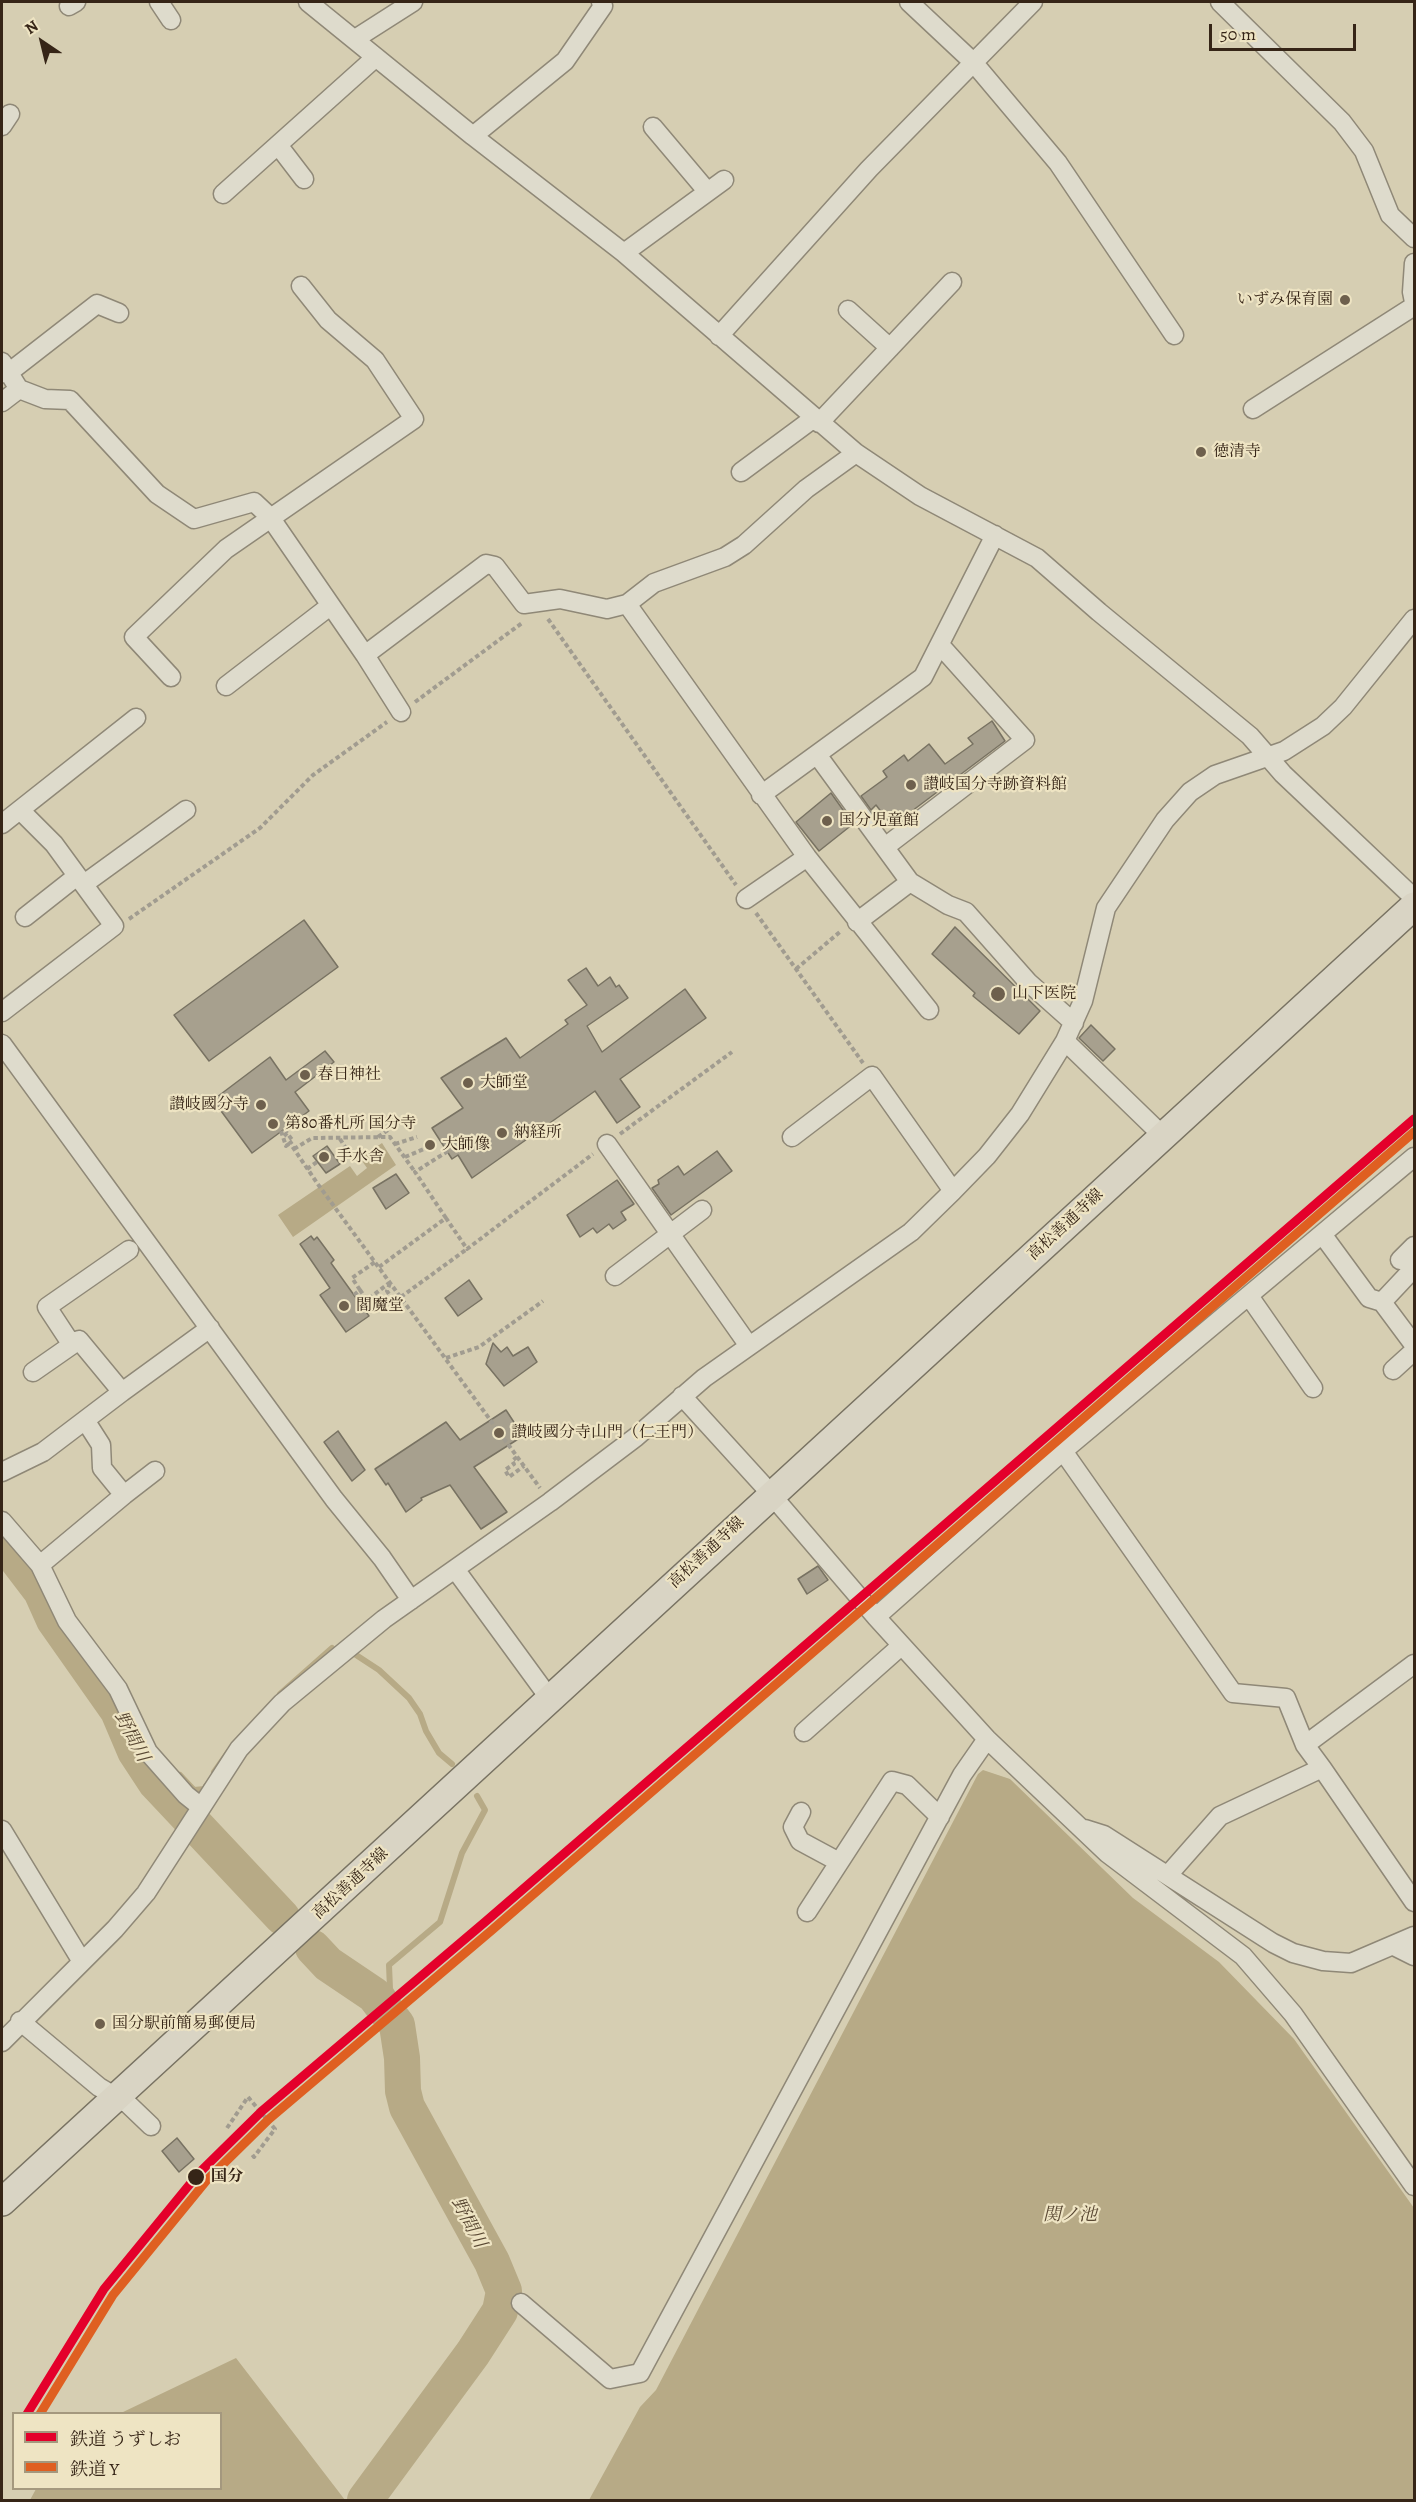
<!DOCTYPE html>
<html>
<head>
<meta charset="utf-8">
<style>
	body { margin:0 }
	#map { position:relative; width:1416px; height:2502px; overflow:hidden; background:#d6ceb2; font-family:Alegreya,"Noto Serif JP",serif }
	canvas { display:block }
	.frame { position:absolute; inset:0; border:3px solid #362517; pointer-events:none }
	.legend { position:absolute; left:12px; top:2412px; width:210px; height:78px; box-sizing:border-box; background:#eee4c3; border:2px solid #a4987e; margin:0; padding:8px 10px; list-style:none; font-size:18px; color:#362517 }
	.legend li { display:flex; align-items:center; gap:12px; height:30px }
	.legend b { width:30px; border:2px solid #a4987e }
	.north { position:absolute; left:12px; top:12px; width:60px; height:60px; -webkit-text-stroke:4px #eee4c3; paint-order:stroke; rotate:325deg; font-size:16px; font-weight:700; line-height:24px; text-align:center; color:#362517 }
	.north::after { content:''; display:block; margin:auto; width:21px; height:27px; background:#362517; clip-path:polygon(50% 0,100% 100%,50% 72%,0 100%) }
	.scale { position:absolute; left:1209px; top:24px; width:147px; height:27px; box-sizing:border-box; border:3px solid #362517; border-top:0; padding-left:8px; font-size:18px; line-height:21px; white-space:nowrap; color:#362517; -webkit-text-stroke:4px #eee4c3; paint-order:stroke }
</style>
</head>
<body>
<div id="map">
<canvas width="1416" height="2502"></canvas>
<div class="frame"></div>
<ul class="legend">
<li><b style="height:8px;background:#e4002b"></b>鉄道 うずしお</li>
<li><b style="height:8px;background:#df5f21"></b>鉄道 Y</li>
</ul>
<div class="north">N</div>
<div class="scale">50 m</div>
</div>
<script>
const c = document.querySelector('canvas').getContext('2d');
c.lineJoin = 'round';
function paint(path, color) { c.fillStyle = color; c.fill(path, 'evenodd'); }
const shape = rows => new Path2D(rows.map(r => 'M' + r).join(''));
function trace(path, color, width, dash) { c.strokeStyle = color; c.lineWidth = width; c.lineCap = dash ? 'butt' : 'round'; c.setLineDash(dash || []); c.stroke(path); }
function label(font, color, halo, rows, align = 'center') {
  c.font = font + ' Alegreya,"Noto Serif JP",serif'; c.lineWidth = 4.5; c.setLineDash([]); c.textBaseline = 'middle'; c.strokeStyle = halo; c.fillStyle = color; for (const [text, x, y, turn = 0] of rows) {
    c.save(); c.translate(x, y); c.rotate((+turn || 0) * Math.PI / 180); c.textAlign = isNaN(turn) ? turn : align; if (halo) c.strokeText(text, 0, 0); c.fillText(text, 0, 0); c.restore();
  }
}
const water = shape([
	[382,1143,396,1165,293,1237,278,1215,350,1166,357,1176,367,1168,360,1158],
	[983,1770,1010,1779,1133,1898,1219,1962,1294,2039,1414,2208,1414,2500,589,2500,640,2407,656,2390,978,1774],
	[236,2358,345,2500,30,2500,36,2489,220,2488,220,2414,121,2413]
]);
const stream = shape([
	[353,1653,379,1670,409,1698,420,1714,426,1731,439,1753,452,1764],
	[280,1694,332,1648],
	[214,1772,229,1751],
	[180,1775,194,1790,205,1789,206,1786],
	[416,2123,413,2037,406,2015,390,1989,389,1965,440,1922,462,1853,485,1810,477,1796]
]);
const river = shape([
	[2,1540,41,1591,54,1620,118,1711,135,1751,156,1783,282,1917],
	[313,1948,328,1964,374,1995,397,2025,402,2058,403,2091,407,2107,492,2262,504,2291,500,2311,473,2353,365,2500]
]);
const building = shape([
	[992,721,1005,741,892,826,876,805,871,810,861,796,887,777,883,771,904,755,908,761,929,744,945,764,973,744,968,738,992,721],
	[831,793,853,824,819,851,796,822,831,793],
	[304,920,338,967,209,1061,174,1015,304,920],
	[955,927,1040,1011,1019,1034,973,996,975,993,932,954,955,927],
	[586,968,598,986,610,977,616,987,619,985,628,998,587,1026,602,1052,685,989,706,1018,620,1079,640,1107,617,1123,595,1091,472,1178,458,1155,452,1159,432,1128,463,1108,441,1078,506,1038,520,1058,568,1024,565,1020,587,1005,568,980,586,968],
	[1091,1025,1115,1049,1103,1061,1079,1038,1091,1025],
	[325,1051,334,1062,295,1092,309,1111,252,1153,213,1100,270,1057,286,1080,325,1051],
	[327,1146,340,1164,326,1173,313,1156,327,1146],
	[717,1151,732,1171,671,1215,652,1188,659,1184,658,1180,678,1166,684,1175,717,1151],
	[396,1174,409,1193,386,1209,373,1188,396,1174],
	[617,1180,634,1204,621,1212,626,1220,613,1229,609,1224,597,1233,593,1228,580,1237,567,1215,617,1180],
	[311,1236,314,1240,317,1237,334,1260,331,1263,369,1316,346,1332,320,1295,330,1288,300,1244,311,1236],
	[469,1280,482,1299,458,1316,445,1298,469,1280],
	[493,1343,501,1352,507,1347,513,1356,528,1347,537,1362,504,1386,486,1364,493,1343],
	[506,1410,523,1436,474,1467,507,1512,481,1529,450,1485,421,1498,422,1500,406,1512,388,1483,386,1485,375,1469,446,1422,460,1440,506,1410],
	[338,1431,365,1470,352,1481,324,1442,338,1431],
	[818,1566,828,1580,807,1594,798,1579,818,1566],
	[177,2138,194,2159,179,2172,162,2151,177,2138]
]);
const path = shape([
	[548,619,736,885],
	[415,702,522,623],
	[756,913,863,1063],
	[129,919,260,828,313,775,387,722],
	[796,969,841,931],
	[281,1131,286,1146,290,1143],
	[620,1134,732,1052],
	[284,1136,287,1133,293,1141,290,1143,317,1183,540,1488],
	[378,1137,402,1120],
	[340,1139,356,1164],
	[395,1144,417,1137],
	[294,1149,312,1138,390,1137,415,1172],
	[405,1157,424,1149],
	[307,1169,317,1162],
	[446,1218,415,1172,470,1137],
	[379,1267,446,1218,467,1249,593,1154],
	[390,1283,387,1291,394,1302,467,1249],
	[360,1290,352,1278,375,1262],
	[354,1295,360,1290,367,1300,389,1283],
	[446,1358,479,1347,543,1301],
	[517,1457,512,1461,514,1464,505,1470,509,1477,524,1466],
	[227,2128,248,2097,275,2129,254,2157,251,2153]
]);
const minor = shape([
	[159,2,171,20],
	[308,2,473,136,624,253,856,453,920,496,1037,558,1099,612,1250,736,1283,774,1414,898],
	[909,2,973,62,1058,163,1174,335],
	[1220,2,1342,122,1364,151,1390,215,1414,238],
	[69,6,76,2],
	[355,39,413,2],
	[2,126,10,114],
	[653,127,707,191],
	[473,136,565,61,603,6,601,2],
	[278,145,304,179],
	[223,194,376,57],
	[624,253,724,180],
	[1414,263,1412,292,1414,302],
	[848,310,890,348],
	[719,336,869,169,1033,2],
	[2,362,19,389,45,399,70,400,157,494,194,519,254,502,270,517,365,655,486,564,495,566,524,604,560,599,607,609,627,604,654,583,725,557,744,545,806,489,856,453],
	[7,374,97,304,119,313],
	[2,402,19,389],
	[1253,409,1414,306],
	[819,423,952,282],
	[741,472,814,418],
	[627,604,807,857,929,1010],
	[365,655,401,712],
	[171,677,134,637,226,549,414,419,375,360,328,320,301,286],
	[226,686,330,606],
	[818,756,910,882,948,905,966,912,1028,982,1074,1023],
	[761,795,923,677,995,535],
	[2,824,136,718],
	[885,847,1025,740,940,645],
	[84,884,186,810],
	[746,899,807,857],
	[25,917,77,876],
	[857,922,910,882],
	[2,1012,114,926,54,844,20,810],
	[1065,1041,1163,1136],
	[2,1044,334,1499,382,1558,411,1600],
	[792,1137,872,1076,953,1191],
	[607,1144,749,1346],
	[1322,1234,1369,1298,1382,1302,1414,1268],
	[1400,1260,1414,1246],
	[615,1276,702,1210],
	[1249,1296,1313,1388],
	[1382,1302,1414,1345],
	[72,1345,47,1307,129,1250],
	[1393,1370,1414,1351],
	[122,1392,210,1328],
	[682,1396,763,1485,876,1617,987,1739,1107,1853,1243,1956,1293,2014,1414,2186],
	[1063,1451,1233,1693,1286,1698,1305,1745,1322,1768],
	[2,1472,43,1452,122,1392,79,1340,33,1372],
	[124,1495,155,1471],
	[2,1521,40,1565,67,1621,118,1689,148,1752,186,1795,201,1807],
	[40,1565,124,1495,102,1468,101,1445,85,1420],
	[455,1569,550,1699],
	[876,1617,1063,1451,1414,1157],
	[804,1732,901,1646],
	[1305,1745,1414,1664],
	[801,1812,793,1827,800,1841,839,1862],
	[1085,1829,1104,1835,1273,1943,1293,1953,1323,1961,1351,1963,1414,1936],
	[2,1830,81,1960],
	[1168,1875,1220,1816,1322,1768,1414,1902],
	[807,1912,892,1781,907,1785,940,1817],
	[1394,1946,1414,1956],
	[20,2021,99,2087,128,2104,151,2126],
	[2,2042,115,1929,146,1893,239,1749,282,1703,384,1619,550,1502,636,1437,704,1378,911,1232,953,1191,987,1156,1020,1114,1065,1041,1083,1001,1106,908,1165,820,1190,792,1215,775,1284,751,1323,726,1343,707,1414,619],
	[521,2303,610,2379,640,2373,962,1775,987,1739]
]);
const primary = shape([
	[2,2202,1414,906]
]);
const rail1 = shape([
	[27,2414,104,2289,199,2173,262,2111,485,1922,1414,1119]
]);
const rail2 = shape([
	[40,2414,113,2295,207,2180,269,2119,492,1930,1414,1132]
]);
const markers = [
	[1345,300,6,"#6e604d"],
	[1201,452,6,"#6e604d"],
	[911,785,6,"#6e604d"],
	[827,821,6,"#6e604d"],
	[998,994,8,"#6e604d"],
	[305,1075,6,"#6e604d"],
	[468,1083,6,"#6e604d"],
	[261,1105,6,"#6e604d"],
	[273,1124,6,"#6e604d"],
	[502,1133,6,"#6e604d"],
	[430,1145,6,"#6e604d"],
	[324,1157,6,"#6e604d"],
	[344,1306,6,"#6e604d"],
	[499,1433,6,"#6e604d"],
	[100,2024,6,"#6e604d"],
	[196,2177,9,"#362517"]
];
const poiNames = [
	["いずみ保育園",1333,300,"right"],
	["徳清寺",1213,452],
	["讃岐国分寺跡資料館",923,785],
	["国分児童館",839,821],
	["山下医院",1012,994],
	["春日神社",317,1075],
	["大師堂",480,1083],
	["讃岐國分寺",249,1105,"right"],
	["第80番札所 国分寺",285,1124],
	["納経所",514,1133],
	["大師像",442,1145],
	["手水舎",336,1157],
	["閻魔堂",356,1306],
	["讃岐國分寺山門（仁王門）",511,1433],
	["国分駅前簡易郵便局",112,2024]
];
const streetNames = [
	["高松善通寺線",1066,1225,-43],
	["高松善通寺線",707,1553,-43],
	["高松善通寺線",351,1884,-43]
];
const stopNames = [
	["国分",211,2177]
];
const waterNames = [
	["野間川",131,1737,62],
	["関ノ池",1070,2216],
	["野間川",468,2223,62]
];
paint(water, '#b7aa86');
trace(stream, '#b7aa86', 6);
trace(river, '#b7aa86', 36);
paint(building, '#a7a08e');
trace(building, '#787262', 1.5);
trace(minor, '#8f8877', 21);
trace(primary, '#787262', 30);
trace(path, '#a19c90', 4, [4.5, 3]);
trace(minor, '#dedbcc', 18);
trace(primary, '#d9d4c4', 27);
trace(rail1, '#e4002b', 9);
trace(rail2, '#df5f21', 9);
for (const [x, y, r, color] of markers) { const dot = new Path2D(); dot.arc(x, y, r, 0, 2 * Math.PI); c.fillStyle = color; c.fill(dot); trace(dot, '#eee4c3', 2); }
label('16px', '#362517', '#eee4c3', poiNames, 'left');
label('16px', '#362517', '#eee4c3', streetNames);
label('bold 16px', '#362517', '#eee4c3', stopNames, 'left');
label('italic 18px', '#594833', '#eee4c3', waterNames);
</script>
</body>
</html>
